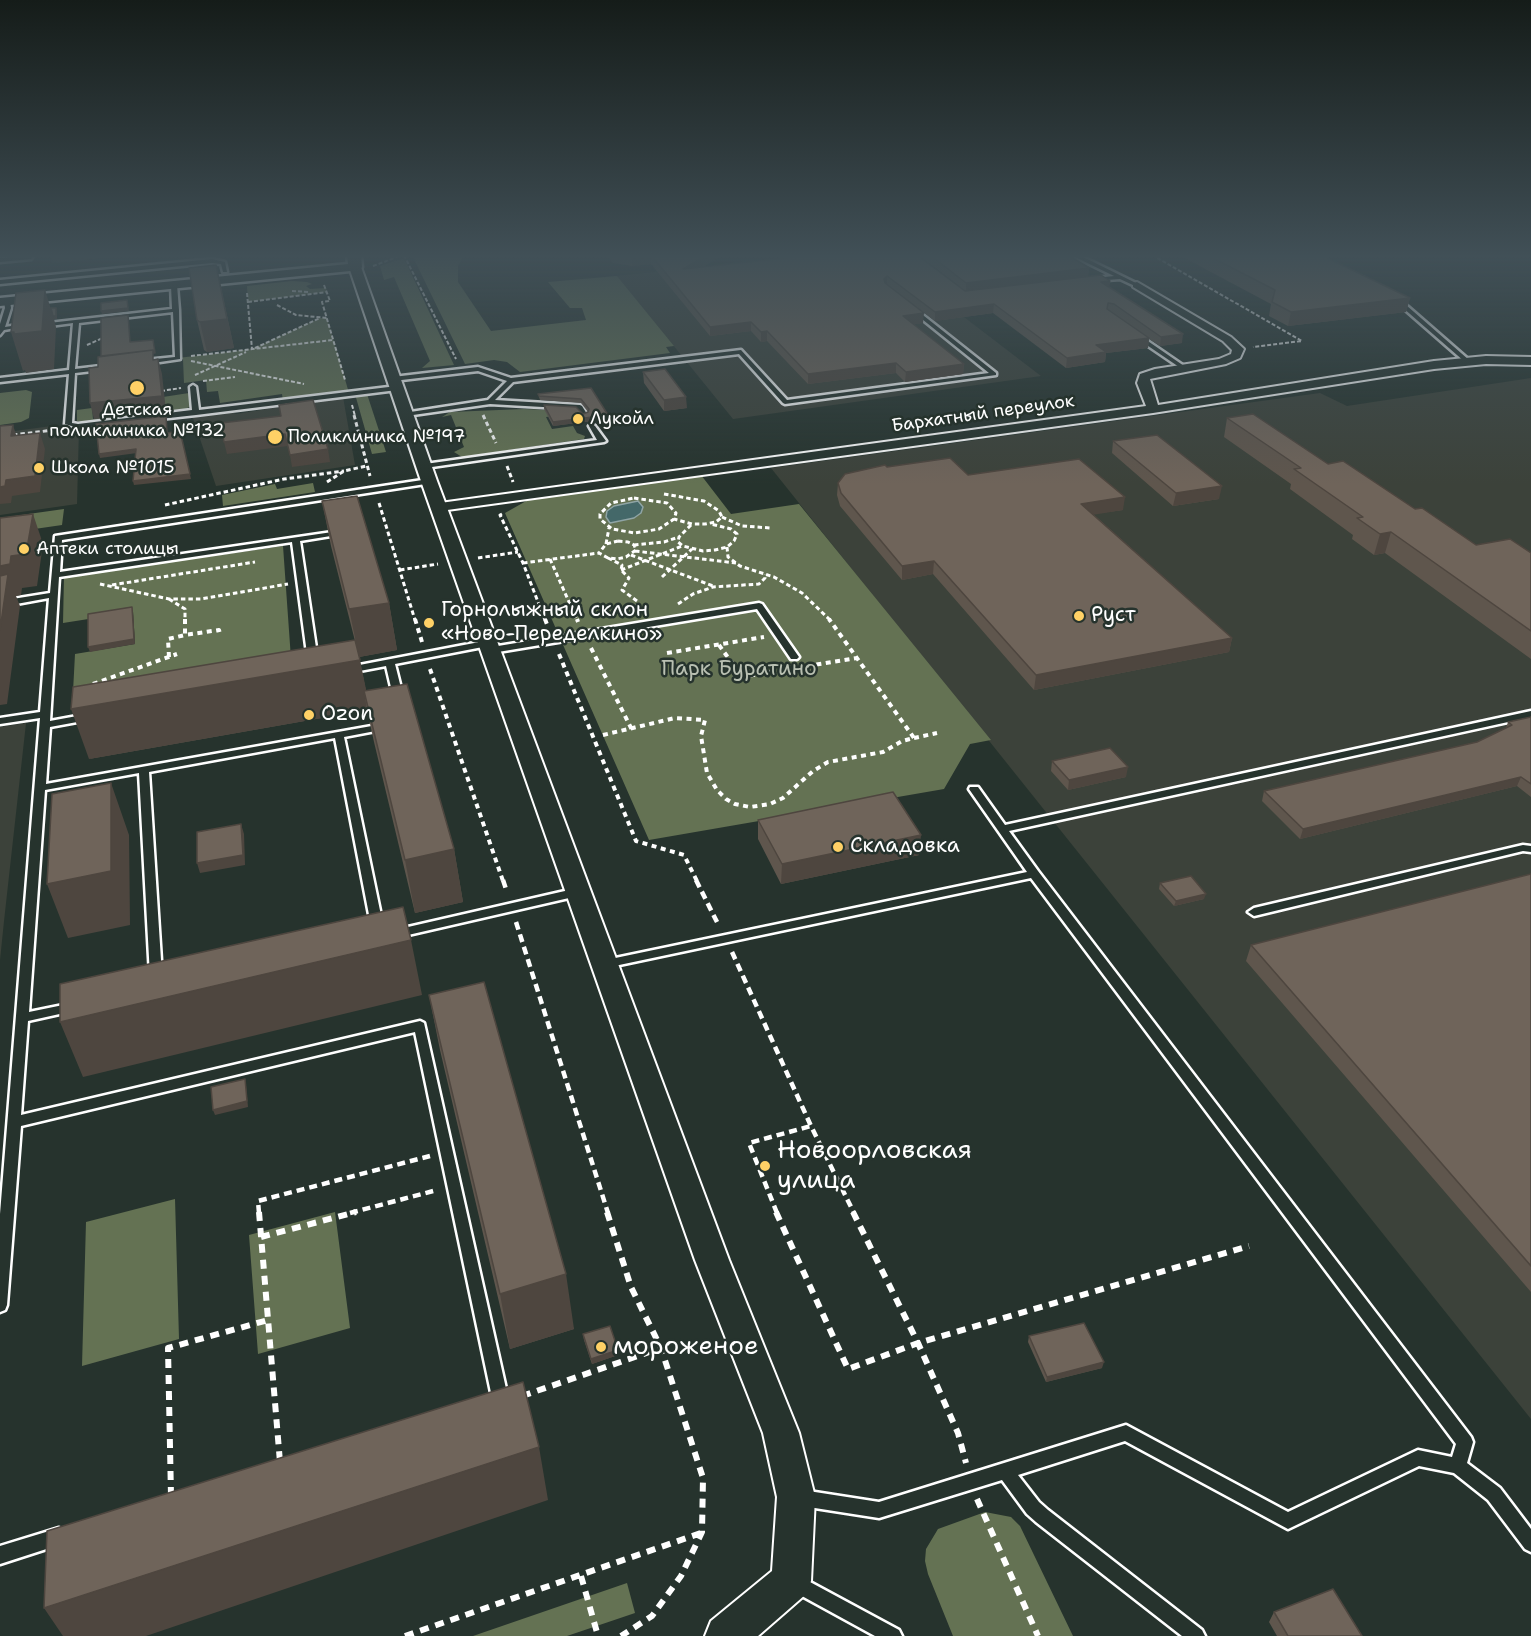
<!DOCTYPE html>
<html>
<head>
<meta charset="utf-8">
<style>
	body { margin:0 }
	canvas { display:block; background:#26332d }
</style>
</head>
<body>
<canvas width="1531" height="1636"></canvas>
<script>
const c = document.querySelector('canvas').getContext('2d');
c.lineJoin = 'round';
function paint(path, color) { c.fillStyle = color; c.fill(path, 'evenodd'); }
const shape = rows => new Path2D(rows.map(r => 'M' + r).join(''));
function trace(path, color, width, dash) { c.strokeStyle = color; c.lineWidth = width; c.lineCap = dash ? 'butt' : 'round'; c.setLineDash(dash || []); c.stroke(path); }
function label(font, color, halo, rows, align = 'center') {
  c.font = font + ' "Shantell Sans",sans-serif'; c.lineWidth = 5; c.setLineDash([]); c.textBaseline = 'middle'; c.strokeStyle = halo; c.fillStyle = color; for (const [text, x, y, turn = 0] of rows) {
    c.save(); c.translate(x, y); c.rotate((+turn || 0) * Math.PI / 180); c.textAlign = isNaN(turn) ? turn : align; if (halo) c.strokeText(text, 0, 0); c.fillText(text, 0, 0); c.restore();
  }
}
const built = shape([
	[807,255,883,255,1041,376,733,419,617,276],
	[1531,378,1531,1419,771,468,1320,393,1347,406],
	[343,397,355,465,216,486,192,415,226,410,236,414],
	[59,425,59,427,79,428,77,504,0,515,0,433],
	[26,723,4,921,0,960,0,727]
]);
const green = shape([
	[412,255,464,255,458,266,458,282,491,331,586,320,582,308,570,308,548,282,617,276,674,346,666,347,670,353,520,372,507,362,494,360,465,364],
	[404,258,454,365,422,368,430,361,394,277,384,280,380,266],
	[292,281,307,282,312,284,306,286,310,289,326,288,327,292,248,302,247,286],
	[320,318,327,318,349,393,283,401,282,394,220,403,218,391,207,392,206,380,184,383,183,359,178,358,252,349],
	[26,390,32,392,29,418,21,422,0,425,0,393],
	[189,393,191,406,180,412,86,423,77,421,77,410,92,408,93,419,121,415,163,397],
	[355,394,367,394,386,452,372,454],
	[524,409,546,410,563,415,546,417,552,429,573,426,577,433,585,436,584,439,462,457,454,452,464,447,451,415,442,417,450,412],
	[701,475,731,514,799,504,991,740,970,744,944,789,649,840,505,513,528,500],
	[313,483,315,492,223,506,222,495,275,484,277,489],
	[64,509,62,525,0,534,0,518],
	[283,546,292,673,72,711,75,654,135,644,133,612,63,623,64,577],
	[175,1199,179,1339,82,1366,86,1222],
	[335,1212,350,1328,258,1354,249,1235],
	[985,1512,1011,1517,1020,1526,1073,1636,953,1636,928,1574,925,1561,926,1549,938,1529],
	[627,1583,635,1613,567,1636,473,1636]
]);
const water = shape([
	[638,501,643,507,641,513,634,518,610,523,606,517,607,511,614,506,638,501]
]);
const pathFar4 = shape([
	[404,255,456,359],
	[1152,255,1302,341,1253,347],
	[373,266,402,255],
	[324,285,330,301,322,302,345,380],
	[292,291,309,292],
	[247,293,252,349],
	[248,302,327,292],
	[277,305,296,315,327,318],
	[87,345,105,337],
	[255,348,320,318],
	[191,356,333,340],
	[191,361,304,384],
	[195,375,246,352],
	[203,381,235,377],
	[161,391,181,388],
	[352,405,355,416]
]);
const pathFar3 = shape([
	[354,415,370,476],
	[483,415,496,443],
	[13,435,54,430],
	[507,466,513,482],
	[327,482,344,471,366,466],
	[664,494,704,501,719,511,722,517,716,522,705,524,692,524,674,519],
	[634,498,667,503,676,513,674,519,659,529,635,533,612,529,600,519,600,514,611,503,634,498],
	[379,503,415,620],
	[165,505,284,479,344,471],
	[502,514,500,515,523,563,545,620],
	[722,517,742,526,771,528],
	[691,525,679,537,678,542,683,546,703,551,715,550,727,547,734,541,737,534,731,529,711,524],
	[618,541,628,542,634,545,636,550,626,557,617,559,608,558,599,553,606,544,618,541],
	[606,544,609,528],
	[634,545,664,542,679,537],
	[727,547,728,557,740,566,774,577,802,593,830,620],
	[635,551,736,563],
	[631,555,713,586],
	[478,558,518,552],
	[608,558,622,565,621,570,629,578,622,590,637,601,637,608,643,610],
	[550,559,577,620],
	[523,563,599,553],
	[400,570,438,564],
	[621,570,682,546],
	[662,577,692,549],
	[100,584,169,599,201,599,288,584],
	[112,585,255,562],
	[169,599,185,609,185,620],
	[678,604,693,594,713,587,759,584,765,578,765,574]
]);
const pathFar2 = shape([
	[185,619,185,635,219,630,220,634],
	[415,619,422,642],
	[545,619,548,627],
	[577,619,578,622],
	[719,645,742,677,788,669],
	[591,648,632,730],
	[667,653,764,637],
	[559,654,636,841,684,855,697,881],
	[169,657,168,639,185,635],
	[807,666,857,658],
	[430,669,503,881],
	[93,684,177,654],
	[603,735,675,718,705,720,701,736,707,773,717,790,726,799,735,804,750,807,770,804,783,798,813,771,828,762,883,752,902,741,914,738,829,619],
	[914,738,937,733]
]);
const pathFar1 = shape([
	[503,880,507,892],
	[696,880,719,926],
	[516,922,608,1213],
	[732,952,811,1126,854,1213],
	[259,1213,258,1201,430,1156],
	[350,1213,437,1190],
	[777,1213,749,1143,811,1126]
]);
const path = shape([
	[259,1212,280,1462],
	[607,1212,631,1287,661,1348,703,1478,702,1532,681,1576,652,1616,621,1636],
	[776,1212,848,1369,918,1343,1249,1246],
	[853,1212,918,1343,958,1433,966,1463],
	[261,1237,356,1212],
	[522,1396,661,1348],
	[171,1496,168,1348,268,1320],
	[977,1499,1038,1636],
	[581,1576,598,1636],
	[405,1636,701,1533]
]);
const service = shape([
	[1071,255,1079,255,1140,285,1135,286,1120,279,1093,281,1092,280,1095,278,1114,276,1071,255],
	[33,256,31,259,0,262,0,258,33,256],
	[212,259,225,262,227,272,223,272,221,264,212,263,0,284,0,280,212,259],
	[174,283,177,285,179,310,180,359,146,364,143,362,146,360,175,357,173,312,79,323,75,369,101,366,104,368,101,370,75,373,72,423,78,424,192,410,190,387,193,385,196,387,199,410,397,386,400,388,397,390,196,415,78,428,65,424,69,374,0,382,0,378,69,370,73,323,42,327,39,325,40,324,172,309,171,285,174,283],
	[1394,298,1398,298,1469,360,1469,362,1465,362,1394,300,1394,298],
	[7,299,10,301,11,308,5,327,24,324,27,326,4,330,0,335,0,324,5,308,4,301,7,299],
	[914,308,996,373,996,375,785,404,783,403,739,354,513,382,495,400,580,405,582,406,587,414,584,416,582,415,578,409,490,404,406,416,403,414,404,413,488,400,507,381,478,371,393,381,390,379,393,377,478,367,511,378,741,350,787,400,989,373,912,311,911,310,914,308],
	[1135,335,1139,335,1187,368,1182,369,1135,337,1135,335],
	[592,424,595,426,606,441,604,442,425,468,421,466,425,464,597,440,589,426,592,424],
	[429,479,433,481,432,483,62,540,60,572,346,530,346,534,343,534,300,541,318,661,313,664,308,661,292,542,59,577,50,721,88,714,93,717,88,720,50,727,46,784,383,724,386,725,388,727,386,729,344,737,383,925,381,928,377,929,373,928,371,925,335,738,149,772,162,976,160,979,156,980,152,979,150,976,139,773,45,790,29,1012,73,1003,77,1004,79,1007,77,1010,73,1011,28,1021,21,1115,420,1021,424,1023,509,1402,507,1407,501,1409,495,1407,493,1402,415,1032,21,1126,7,1305,5,1310,0,1312,0,1214,40,718,0,724,0,718,40,712,49,598,0,607,0,601,50,593,55,536,429,479],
	[759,603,762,604,799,657,797,659,791,659,757,609,492,653,488,650,492,647,759,603],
	[490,640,494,643,493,645,395,664,404,700,399,703,394,700,386,666,349,673,344,670,349,667,490,640],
	[1531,711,1531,717,1009,831,1038,871,1471,1437,1473,1442,1467,1463,1500,1488,1531,1529,1531,1552,1525,1549,1488,1500,1454,1473,1419,1466,1288,1529,1125,1441,1018,1475,1039,1502,1048,1510,1202,1630,1205,1636,1182,1636,1036,1522,1027,1514,1002,1480,879,1518,802,1506,796,1504,794,1498,796,1492,802,1490,879,1502,1126,1425,1288,1512,1418,1450,1452,1457,1456,1444,1031,878,605,968,601,967,599,964,601,961,1027,872,969,789,970,787,978,787,1005,825,1531,711],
	[1523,845,1531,846,1531,852,1523,851,1254,916,1248,912,1254,908,1523,845],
	[578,888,584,892,582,895,395,938,391,937,389,934,391,931,395,930,578,888],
	[59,1528,65,1531,68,1537,65,1543,0,1564,0,1546,59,1528],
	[797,1575,899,1630,902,1636,875,1636,791,1590,788,1584,791,1578,797,1575]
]);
const minor = shape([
	[1137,282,1231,337,1244,349,1240,358,1226,364,1150,379,1158,405,1434,361,1486,356,1531,357,1531,365,1486,364,1434,369,1153,413,440,511,433,507,440,503,1146,406,1137,383,1140,374,1155,369,1219,359,1231,354,1232,350,1223,341,1133,287,1133,283,1137,282]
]);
const tertiary = shape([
	[355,263,361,267,437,481,729,1260,799,1433,815,1497,811,1581,805,1595,758,1636,705,1636,711,1621,772,1571,777,1497,763,1433,695,1260,421,481,349,267,355,263]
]);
const secondary = shape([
	[347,255,361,255,362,267,360,270,0,306,0,298,348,264,347,255]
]);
const wall = shape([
	[607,255,723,255,703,267,814,255,959,286,918,255,1068,255,1089,268,1088,276,1110,281,1109,287,1182,343,1160,346,1149,339,1148,348,1106,353,1105,362,1066,368,993,313,935,321,910,302,923,323,913,324,964,364,963,374,905,382,896,373,808,384,767,341,761,342,751,331,710,336,651,264,632,266,613,263],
	[1179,255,1321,255,1410,298,1406,312,1288,326,1269,316,1271,304],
	[216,265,234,348,207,352,204,350,197,320],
	[643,372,687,408,664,411,644,383],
	[591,388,608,415,608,419,553,426,544,409,544,405,583,414,588,412,581,403,540,400,538,394],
	[1227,418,1328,464,1415,509,1476,545,1531,553,1531,659,1385,553,1374,555,1352,539,1353,535,1290,489,1291,484,1224,437],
	[1113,441,1219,499,1173,506,1112,453],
	[887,467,968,475,1123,510,1093,514,1232,638,1229,652,1034,690,933,574,902,580,840,506,837,495,838,483],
	[322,501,389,603,397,650,359,657,366,691,454,849,463,902,415,913,374,742,367,710,89,759,355,641,331,546],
	[1531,717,1531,797,1517,786,1300,839,1262,801,1264,791,1477,742,1506,728,1508,722],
	[1052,761,1126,777,1068,790,1051,771],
	[758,820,919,855,781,884,758,839],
	[1531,874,1531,1292,1246,961,1251,945],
	[1160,883,1204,899,1174,906,1159,889],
	[429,995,574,1329,510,1349,440,1050],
	[583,1334,618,1350,618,1355,592,1364,584,1340],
	[1029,1336,1102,1368,1046,1382,1028,1342],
	[1274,1612,1362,1636,1277,1636,1269,1622]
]);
const shadedWall = shape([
	[50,255,126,255,126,256,52,263],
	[651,255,651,264,632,266,632,257],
	[707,255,723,255,684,278,683,269],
	[1089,268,1088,277,966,292,966,283],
	[887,276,887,285,884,288,884,279],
	[1110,281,1109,290,1101,282],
	[45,290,53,316,56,308,57,311,57,319,54,319,56,327,54,369,26,373,25,370,23,371,11,332],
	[222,293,234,348,207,352,200,322],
	[1410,298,1406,312,1288,326,1291,312],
	[127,300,129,311,102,314,101,311],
	[994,304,993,313,935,321,935,312],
	[924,313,923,323,902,326,903,316],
	[751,322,751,331,710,336,710,327],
	[767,331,767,341,761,342,761,332],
	[1183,334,1182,343,1160,346,1161,337],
	[1149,338,1148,348,1106,353,1105,362,1066,368,1067,358,1096,345],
	[158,359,162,374,166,411,94,419,90,403],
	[896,363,896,373,808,384,808,374],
	[964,364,963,374,905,382,906,372],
	[686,397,687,408,664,411,664,400],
	[608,415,608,419,553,426,553,422],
	[13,425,18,441,11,436],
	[180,431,191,479,134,485,133,481],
	[40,433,45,449,40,492,12,496,11,503,0,504,0,487],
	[285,434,288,446,227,454,224,442],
	[136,449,137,453,100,458,99,454],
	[328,449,330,462,292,467,290,455],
	[1222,486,1219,499,1173,506,1176,493],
	[1125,497,1123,510,1080,517,1081,504],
	[33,514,43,544,37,586,22,588,21,595,16,596,20,606,7,704,0,705,0,566,11,556],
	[1391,532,1385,553,1374,555,1380,534],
	[934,561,933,574,902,580,902,566],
	[389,603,397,650,359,657,349,609],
	[132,607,133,612,135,644,90,652,88,647],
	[1232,638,1229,652,1034,690,1036,675],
	[360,660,370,709,364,691,367,710,89,759,71,709],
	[1128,767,1126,777,1068,790,1069,780],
	[1521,777,1517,786,1300,839,1303,829],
	[111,783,129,835,130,925,68,938,47,884],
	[241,824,244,834,245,865,200,873,197,863],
	[921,835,919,855,781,884,782,864],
	[454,849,463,902,415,913,405,860],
	[1206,894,1204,899,1174,906,1176,901],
	[411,940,422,995,83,1077,60,1022],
	[245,1079,246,1085,248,1107,215,1115,213,1110],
	[566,1274,574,1329,510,1349,500,1294],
	[618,1350,618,1355,592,1364,591,1359],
	[1104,1362,1102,1368,1046,1382,1047,1377],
	[539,1447,548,1500,146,1636,63,1636,44,1608]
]);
const building = shape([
	[619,255,707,255,683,269,814,255,917,255,965,291,1101,275,1110,281,1101,282,1183,334,1161,337,1114,304,1108,303,1107,309,1149,338,1096,345,1106,352,1067,358,994,304,935,312,887,276,884,279,885,283,924,313,903,316,964,364,906,372,896,363,808,374,767,331,761,332,751,322,710,327,651,255,632,257,619,255],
	[930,255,1068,255,1089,268,966,283,930,255],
	[1207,255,1321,255,1410,298,1291,312,1272,302,1275,290,1207,255],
	[216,265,227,319,200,322,197,320,189,268,216,265],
	[45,290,42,331,14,334,14,332,11,332,16,293,45,290],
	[127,300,128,308,101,311,101,303,127,300],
	[51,308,56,308,56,316,53,316,51,308],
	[128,315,130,342,153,340,155,353,154,353,153,350,101,356,101,318,128,315],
	[153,350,153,360,158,359,162,396,90,403,89,368,98,367,98,357,153,350],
	[665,369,686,397,664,400,643,372,665,369],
	[591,388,608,415,553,422,544,405,576,407,583,414,588,412,589,409,581,399,539,396,538,394,591,388],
	[313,400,328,449,290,455,285,434,224,442,221,423,281,416,279,405,313,400],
	[1253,414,1328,464,1343,461,1415,509,1422,508,1476,545,1510,539,1531,553,1531,631,1391,532,1380,534,1357,518,1363,517,1294,469,1301,468,1227,418,1253,414],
	[166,416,167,433,180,431,190,474,133,481,136,449,99,454,96,424,166,416],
	[13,425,11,436,40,433,35,476,6,480,5,486,0,487,0,426,13,425],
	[1157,435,1222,486,1176,493,1113,441,1157,435],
	[950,458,968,475,1079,459,1125,497,1081,504,1232,638,1036,675,934,561,902,566,841,493,838,483,845,474,885,465,887,467,950,458],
	[357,496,389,603,349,609,322,501,357,496],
	[33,514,26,554,11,556,10,564,0,566,0,518,33,514],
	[8,574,0,630,0,576,8,574],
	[132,607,134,639,88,647,88,614,132,607],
	[355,640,360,660,71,709,73,687,355,640],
	[407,684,454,849,405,860,364,691,407,684],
	[1531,717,1531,784,1521,777,1303,829,1264,791,1477,742,1512,725,1508,722,1531,717],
	[1110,748,1128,767,1069,780,1052,761,1110,748],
	[111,783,111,871,47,884,52,794,111,783],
	[893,792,921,835,782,864,758,820,893,792],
	[241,824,243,855,197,863,197,832,241,824],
	[1531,874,1531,1266,1251,945,1531,874],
	[1191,876,1206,894,1176,901,1160,883,1191,876],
	[403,907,411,940,60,1022,60,984,403,907],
	[484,982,566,1274,500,1294,429,995,484,982],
	[245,1079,247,1101,213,1110,211,1087,245,1079],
	[1084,1323,1104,1362,1047,1377,1029,1336,1084,1323],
	[610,1326,618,1350,591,1359,583,1334,610,1326],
	[523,1382,539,1447,44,1608,47,1531,523,1382],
	[1333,1589,1362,1636,1288,1636,1274,1612,1333,1589]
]);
const markers = [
	[137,388,8,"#ffd166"],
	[578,419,6,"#ffd166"],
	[275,437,8,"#ffd166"],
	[39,468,6,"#ffd166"],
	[24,549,6,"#ffd166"],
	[1079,616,6,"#ffd166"],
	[429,623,6,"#ffd166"],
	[309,715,6,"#ffd166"],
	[838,847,6,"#ffd166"],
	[765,1166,6,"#ffd166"],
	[601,1347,6,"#ffd166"]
];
const farPoinames = [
	["Детская",137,410,"center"],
	["поликлиника №132",137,431,"center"],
	["Лукойл",590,419],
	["Поликлиника №197",288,437],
	["Школа №1015",51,468],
	["Аптеки столицы",36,549]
];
const farStreetnames = [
	["Бархатный переулок",983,414,-8]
];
const poiNames = [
	["Горнолыжный склон",441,611],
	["«Ново-Переделкино»",441,635],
	["Руст",1091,616],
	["Ozon",321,715],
	["Складовка",850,847]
];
const parkNames = [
	["Парк Буратино",739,670]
];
const nearPoinames = [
	["Новоорловская",777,1151],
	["улица",777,1181],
	["мороженое",613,1347]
];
paint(built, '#3c423a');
paint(green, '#647253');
paint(water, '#446869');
trace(water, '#8fa4a5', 1.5);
trace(service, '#fff', 5);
trace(minor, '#fff', 4);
trace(tertiary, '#fff', 4);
trace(secondary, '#fff', 5);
trace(pathFar4, '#fff', 2, [4, 2]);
trace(pathFar3, '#fff', 3, [4.5, 3]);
trace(pathFar2, '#fff', 4, [5, 4.5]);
trace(pathFar1, '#fff', 4.5, [8, 5]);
trace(path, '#fff', 6, [9, 7]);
paint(service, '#26332d');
paint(minor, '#26332d');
paint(tertiary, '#26332d');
paint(secondary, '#26332d');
paint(wall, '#5f564d');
paint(shadedWall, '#4e463f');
paint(building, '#6f645a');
trace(building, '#4e463f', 1.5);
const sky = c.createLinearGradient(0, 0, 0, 484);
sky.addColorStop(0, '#151c19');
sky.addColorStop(0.53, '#415057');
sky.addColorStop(1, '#41505700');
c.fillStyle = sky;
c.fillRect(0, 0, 1531, 484);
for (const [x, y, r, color] of markers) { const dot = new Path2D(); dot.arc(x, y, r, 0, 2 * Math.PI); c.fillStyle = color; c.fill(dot); trace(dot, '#26332d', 2); }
label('18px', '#fff', '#26332d', farPoinames, 'left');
label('18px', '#fff', '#26332d', farStreetnames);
label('21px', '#fff', '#26332d', poiNames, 'left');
label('21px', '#b9c0b2', '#26332d', parkNames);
label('26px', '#fff', '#26332d', nearPoinames, 'left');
</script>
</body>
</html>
